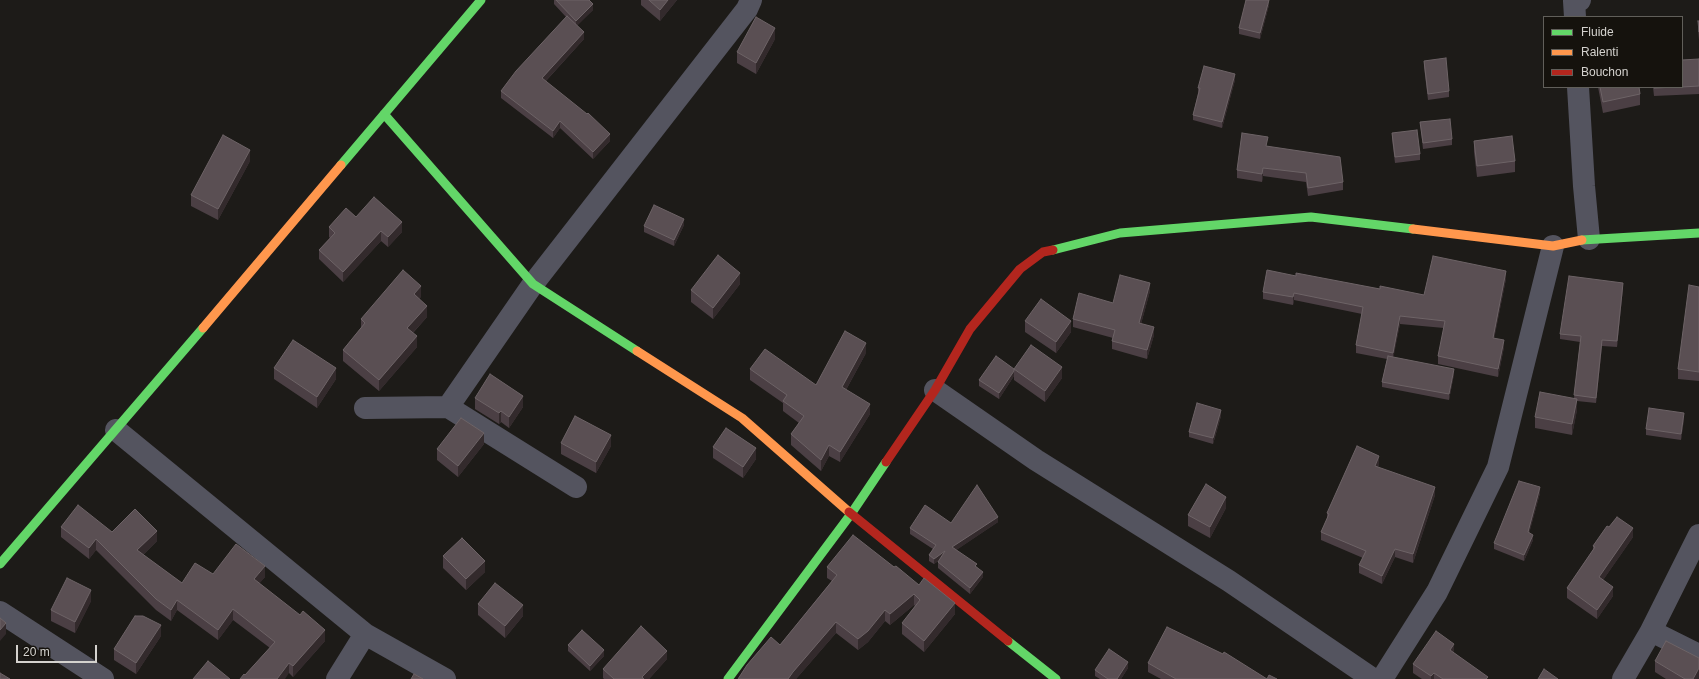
<!DOCTYPE html>
<html>
<head>
<meta charset="utf-8">
<style>
	body { margin:0 }
	#map { position:relative; width:1699px; height:679px; overflow:hidden; background:#1d1b18; font-family:Arial,sans-serif }
	canvas { display:block }
	.legend { position:absolute; left:1543px; top:16px; width:140px; height:72px; box-sizing:border-box; background:#15120d; border:1px solid #615f5a; margin:0; padding:5px 7px; list-style:none; font-size:12px; color:#d4d2ce }
	.legend li { display:flex; align-items:center; gap:8px; height:20px }
	.legend b { width:20px; border:1px solid #615f5a }
	.scale { position:absolute; left:16px; top:645px; width:81px; height:18px; box-sizing:border-box; border:2px solid #d4d2ce; border-top:0; padding-left:5px; font-size:12px; line-height:14px; white-space:nowrap; color:#d4d2ce; -webkit-text-stroke:3px #15120d; paint-order:stroke }
</style>
</head>
<body>
<div id="map">
<canvas width="1699" height="679"></canvas>
<ul class="legend">
<li><b style="height:5px;background:#63d668"></b>Fluide</li>
<li><b style="height:5px;background:#ff974d"></b>Ralenti</li>
<li><b style="height:5px;background:#b3261e"></b>Bouchon</li>
</ul>
<div class="scale">20 m</div>
</div>
<script>
const c = document.querySelector('canvas').getContext('2d');
c.lineJoin = 'round';
const shape = rows => new Path2D(rows.map(r => 'M' + r).join(''));
function trace(path, color, width, dash) { c.strokeStyle = color; c.lineWidth = width; c.lineCap = dash ? 'butt' : 'round'; c.setLineDash(dash || []); c.stroke(path); }
function paint(path, color) { c.fillStyle = color; c.fill(path, 'evenodd'); }
const street = shape([
	[1575,17,1574,1,1580,0],
	[1578,87,1584,186,1589,239],
	[935,390,1036,460,1229,581,1373,679],
	[365,408,448,407],
	[116,430,365,634,445,679],
	[576,487,448,407,533,284,747,9,751,0],
	[0,612,103,679],
	[1651,631,1699,655],
	[337,679,365,634],
	[1382,679,1437,592,1498,467,1553,246],
	[1623,679,1651,631,1699,535]
]);
const fast = shape([
	[384,114,533,284,637,351],
	[341,165,481,0],
	[1582,240,1699,233],
	[1053,250,1120,233,1311,217,1413,229],
	[0,564,203,328],
	[1008,641,1056,679],
	[728,679,851,514,886,462]
]);
const slow = shape([
	[1413,229,1553,246,1582,240],
	[203,328,341,165],
	[637,351,742,418,849,512]
]);
const jam = shape([
	[886,462,935,390,970,329,1020,269,1043,252,1053,250],
	[849,512,1008,641]
]);
const wall = shape([
	[554,0,589,0,593,10,577,25,584,39,546,81,610,141,593,159,560,128,553,138,501,98,501,91,566,17,554,4],
	[641,0,677,0,660,21,641,5],
	[1269,5,1260,39,1239,34,1239,28],
	[1698,21,1699,21,1699,40,1698,29],
	[775,39,756,74,737,63,737,52],
	[1699,59,1699,94,1654,96,1653,87,1682,87],
	[1424,61,1449,91,1449,97,1428,100,1424,67],
	[1235,80,1222,128,1193,120,1193,115,1198,93,1198,88],
	[1598,87,1639,87,1640,94,1640,105,1603,113],
	[1420,122,1452,139,1452,145,1423,149],
	[1392,133,1420,154,1420,160,1395,163,1392,139],
	[1474,141,1515,161,1515,172,1477,177,1474,152],
	[1267,146,1343,182,1343,190,1308,196,1306,182,1263,176,1262,182,1237,178,1237,170],
	[250,161,218,220,191,206,191,195],
	[356,217,402,232,388,247,381,241,343,282,319,259,319,250,330,238,329,237,329,227],
	[684,225,674,246,644,232,644,226],
	[1296,276,1380,289,1424,295,1506,279,1494,338,1504,347,1498,377,1438,364,1438,356,1444,328,1400,324,1393,357,1454,374,1449,400,1382,387,1382,382,1387,359,1356,353,1356,345,1362,314,1294,300,1293,305,1263,299,1263,292],
	[740,284,713,319,691,302,691,290],
	[1699,287,1699,381,1678,379,1678,369],
	[1623,288,1617,347,1602,346,1596,403,1577,401,1577,410,1572,435,1535,428,1535,417,1574,398,1580,342,1560,339,1560,334],
	[1150,291,1141,324,1154,335,1147,359,1112,349,1112,341,1113,338,1073,327,1073,319,1113,303],
	[421,297,419,299,427,317,413,333,417,347,379,391,343,361,343,350,361,328,361,319],
	[1025,321,1071,332,1056,353,1025,332],
	[866,353,846,390,870,414,840,462,829,456,821,471,791,445,791,434,799,423,783,411,783,403,750,380,750,369,816,385],
	[274,368,336,379,317,408,274,379],
	[1014,369,1062,378,1045,402,1014,380,1014,376,999,399,979,386,979,380],
	[475,398,523,407,509,428,501,422,499,424,475,409],
	[1221,416,1213,444,1189,437,1189,432],
	[1684,419,1681,440,1646,435,1646,429],
	[561,443,611,446,596,473,561,454],
	[484,444,458,477,437,460,437,449],
	[713,447,756,459,743,478,713,458],
	[1379,464,1378,467,1435,495,1413,563,1395,557,1382,584,1359,573,1359,565,1363,558,1321,540,1321,532,1327,519,1327,513],
	[1540,493,1529,533,1533,540,1524,561,1494,549,1494,543],
	[1226,508,1210,538,1188,526,1188,515],
	[998,522,956,550,977,567,983,577,970,594,938,568,938,561,934,564,929,561,929,555,933,549,910,534,910,528,951,523],
	[61,527,112,532,157,541,143,555,182,583,213,574,265,577,259,583,325,641,293,677,289,673,245,675,270,648,233,620,218,640,177,610,171,621,156,610,96,550,89,559,61,537],
	[1609,527,1633,537,1603,580,1613,596,1597,619,1567,598,1567,588,1593,550,1593,546],
	[443,556,485,572,466,590,443,568],
	[827,567,894,567,955,614,924,652,902,634,902,623,915,606,914,605,890,625,885,621,868,642,858,650,836,633,796,679,738,679,780,645,832,581,827,578],
	[91,601,75,633,51,621,51,610],
	[478,604,523,616,505,638,478,615],
	[161,636,136,674,114,660,114,649],
	[568,645,604,656,590,671,568,651],
	[1454,653,1488,679,1422,679,1413,673,1413,664],
	[667,659,649,679,604,679,603,678,603,669],
	[1655,661,1699,679,1666,679,1655,672],
	[1148,663,1267,679,1277,679,1161,679,1148,672],
	[1128,668,1121,679,1100,679,1095,676,1095,670]
]);
const shadedWall = shape([
	[668,0,677,0,660,21,660,10],
	[1269,0,1269,5,1260,39,1260,33],
	[593,4,593,10,576,27,576,21],
	[775,28,775,39,756,74,756,63],
	[584,32,584,39,542,85,542,78],
	[1235,74,1235,80,1222,128,1222,122],
	[560,121,560,128,553,138,553,131],
	[610,134,610,141,593,159,593,152],
	[250,150,250,161,218,220,218,209],
	[1263,168,1263,176,1262,182,1262,174],
	[684,219,684,225,674,246,674,240],
	[402,222,402,232,388,247,388,237],
	[381,231,381,241,343,282,343,272],
	[1506,271,1506,279,1493,345,1493,338],
	[740,273,740,284,713,319,713,308],
	[1150,283,1150,291,1139,331,1139,323],
	[1623,283,1623,288,1617,347,1617,341],
	[421,286,421,297,414,305,414,294],
	[1294,293,1294,300,1293,305,1293,297],
	[427,306,427,317,407,339,407,328],
	[1400,316,1400,324,1393,360,1393,353],
	[1071,321,1071,332,1056,353,1056,342],
	[1154,327,1154,335,1147,359,1147,350],
	[417,336,417,347,379,391,379,380],
	[1504,340,1504,347,1498,377,1498,369],
	[1602,340,1602,346,1596,403,1596,398],
	[866,343,866,353,842,397,842,387],
	[1062,367,1062,378,1045,402,1045,391],
	[336,368,336,379,317,408,317,397],
	[1454,369,1454,374,1449,400,1449,394],
	[1014,371,1014,376,999,399,999,393],
	[523,396,523,407,509,428,509,417],
	[1577,399,1577,410,1572,435,1572,424],
	[870,404,870,414,840,462,840,452],
	[1221,410,1221,416,1213,444,1213,438],
	[501,411,501,422,499,424,499,413],
	[1684,413,1684,419,1681,440,1681,434],
	[484,433,484,444,458,477,458,466],
	[611,435,611,446,596,473,596,462],
	[829,445,829,456,821,471,821,460],
	[756,448,756,459,743,478,743,467],
	[1379,456,1379,464,1375,474,1375,466],
	[1435,487,1435,495,1413,563,1413,554],
	[1540,487,1540,493,1528,538,1528,532],
	[1226,497,1226,508,1210,538,1210,527],
	[998,517,998,522,952,553,952,547],
	[1633,528,1633,537,1599,586,1599,577],
	[157,531,157,541,137,561,137,550],
	[1533,535,1533,540,1524,561,1524,555],
	[96,539,96,550,89,559,89,548],
	[1395,549,1395,557,1382,584,1382,576],
	[945,551,945,557,934,564,934,559],
	[485,561,485,572,466,590,466,579],
	[265,566,265,577,254,590,254,579],
	[983,572,983,577,970,594,970,588],
	[1613,587,1613,596,1597,619,1597,610],
	[91,590,91,601,75,633,75,622],
	[914,594,914,605,890,625,890,614],
	[177,600,177,610,171,621,171,610],
	[955,603,955,614,924,652,924,641],
	[523,605,523,616,505,638,505,626],
	[233,609,233,620,218,640,218,630],
	[885,610,885,621,868,642,858,650,858,639],
	[836,622,836,633,796,679,788,679,793,672],
	[6,623,6,634,0,641,0,630],
	[161,625,161,636,136,674,136,663],
	[325,630,325,641,293,677,293,666],
	[1454,644,1454,653,1450,650],
	[604,650,604,656,590,671,590,666],
	[667,651,667,659,649,679,642,679,642,677],
	[1128,662,1128,668,1121,679,1117,679],
	[289,663,289,673,285,679,277,679],
	[1699,668,1699,679,1693,679],
	[1434,673,1434,679,1431,679,1431,676]
]);
const building = shape([
	[556,0,589,0,593,4,576,21,556,0],
	[649,0,668,0,660,10,649,0],
	[1246,0,1269,0,1260,33,1239,28,1246,0],
	[567,16,584,32,542,78,587,114,588,113,610,134,593,152,560,121,553,131,501,91,516,71,567,16],
	[756,17,775,28,756,63,737,52,756,17],
	[1698,21,1699,21,1699,32,1698,21],
	[1446,58,1449,91,1428,94,1424,61,1446,58],
	[1699,59,1699,86,1682,87,1682,60,1699,59],
	[1204,66,1235,74,1222,122,1193,115,1200,88,1198,88,1204,66],
	[1600,87,1639,87,1640,94,1603,102,1600,87],
	[1654,87,1677,87,1654,88,1654,87],
	[1450,119,1452,139,1423,143,1420,122,1450,119],
	[1417,130,1420,154,1395,157,1392,133,1417,130],
	[1242,133,1268,137,1266,146,1340,157,1343,182,1308,188,1306,173,1263,168,1262,174,1237,170,1242,133],
	[223,135,250,150,218,209,191,195,223,135],
	[1512,136,1515,161,1477,166,1474,141,1512,136],
	[374,197,402,222,388,237,381,231,343,272,319,250,335,233,329,227,346,208,356,217,374,197],
	[654,205,684,219,674,240,644,226,654,205],
	[718,255,740,273,713,308,691,290,718,255],
	[1433,256,1506,271,1493,338,1504,340,1498,369,1438,356,1445,321,1400,316,1393,353,1356,345,1363,307,1294,293,1293,297,1263,292,1267,270,1296,276,1296,273,1380,289,1380,286,1424,295,1433,256],
	[403,270,421,286,414,294,427,306,407,328,417,336,379,380,343,350,365,323,361,319,403,270],
	[1120,275,1150,283,1139,323,1154,327,1147,350,1112,341,1115,330,1073,319,1079,293,1113,303,1120,275],
	[1569,276,1623,283,1617,341,1602,340,1596,398,1574,395,1581,336,1560,334,1569,276],
	[1689,285,1699,287,1699,372,1678,369,1689,285],
	[1041,299,1071,321,1056,342,1025,321,1041,299],
	[845,331,866,343,842,387,870,404,840,452,829,445,821,460,791,434,804,416,783,401,787,395,750,369,765,349,816,385,845,331],
	[293,340,336,368,317,397,274,368,293,340],
	[1031,345,1062,367,1045,391,1014,369,1031,345],
	[996,356,1014,369,1014,371,999,393,979,380,996,356],
	[1388,356,1454,369,1449,394,1382,382,1388,356],
	[490,374,523,396,509,417,501,411,499,413,475,398,490,374],
	[1540,392,1577,399,1572,424,1535,417,1540,392],
	[1197,403,1221,410,1213,438,1189,432,1197,403],
	[1649,408,1684,413,1681,434,1646,429,1649,408],
	[575,416,611,435,596,462,561,443,575,416],
	[461,418,484,433,458,466,437,449,461,418],
	[726,428,756,448,743,467,713,447,726,428],
	[1357,446,1379,456,1375,466,1435,487,1413,554,1395,549,1382,576,1359,565,1366,551,1321,532,1329,514,1327,513,1357,446],
	[1519,481,1540,487,1528,532,1533,535,1524,555,1494,543,1519,481],
	[1206,484,1226,497,1210,527,1188,515,1206,484],
	[977,485,998,517,952,547,977,564,975,566,983,572,970,588,938,562,945,551,934,559,929,555,936,545,910,528,925,505,951,523,977,485],
	[78,505,112,532,135,509,157,531,137,550,182,583,195,563,213,574,236,544,265,566,254,579,300,615,303,611,325,630,293,666,289,663,277,679,240,679,244,674,245,675,275,642,233,609,218,630,177,600,171,610,156,599,96,539,89,548,61,527,78,505],
	[1617,517,1633,528,1599,577,1613,587,1597,610,1567,588,1595,547,1593,546,1607,526,1609,527,1617,517],
	[853,535,894,567,896,566,919,585,924,578,955,603,924,641,902,623,920,600,914,594,890,614,885,610,868,631,858,639,836,622,793,672,788,679,738,679,747,665,771,637,780,645,837,575,827,567,853,535],
	[462,538,485,561,466,579,443,556,462,538],
	[67,578,91,590,75,622,51,610,67,578],
	[495,583,523,605,505,626,478,604,495,583],
	[135,616,143,616,161,625,136,663,114,649,135,616],
	[0,618,6,623,0,630,0,618],
	[641,626,667,651,642,677,644,679,614,679,603,669,641,626],
	[1167,627,1223,654,1224,652,1267,679,1269,675,1277,679,1176,679,1148,663,1167,627],
	[582,630,604,650,590,666,568,645,582,630],
	[1436,631,1454,644,1450,650,1488,677,1486,679,1443,679,1434,673,1431,676,1413,664,1436,631],
	[1666,641,1699,658,1699,668,1693,679,1685,679,1655,661,1666,641],
	[1109,649,1128,662,1117,679,1108,679,1095,670,1109,649],
	[208,661,230,679,193,679,208,661],
	[1544,669,1558,679,1538,679,1544,669],
	[0,673,10,679,0,679,0,673],
	[414,674,423,679,411,679,414,674]
]);
trace(street, '#54545f', 22);
trace(fast, '#63d668', 9);
trace(slow, '#ff974d', 9);
trace(jam, '#b3261e', 9);
paint(wall, '#4b3f44');
paint(shadedWall, '#332a2c');
paint(building, '#5a4f53');
trace(building, '#6d6366', 1);
</script>
</body>
</html>
